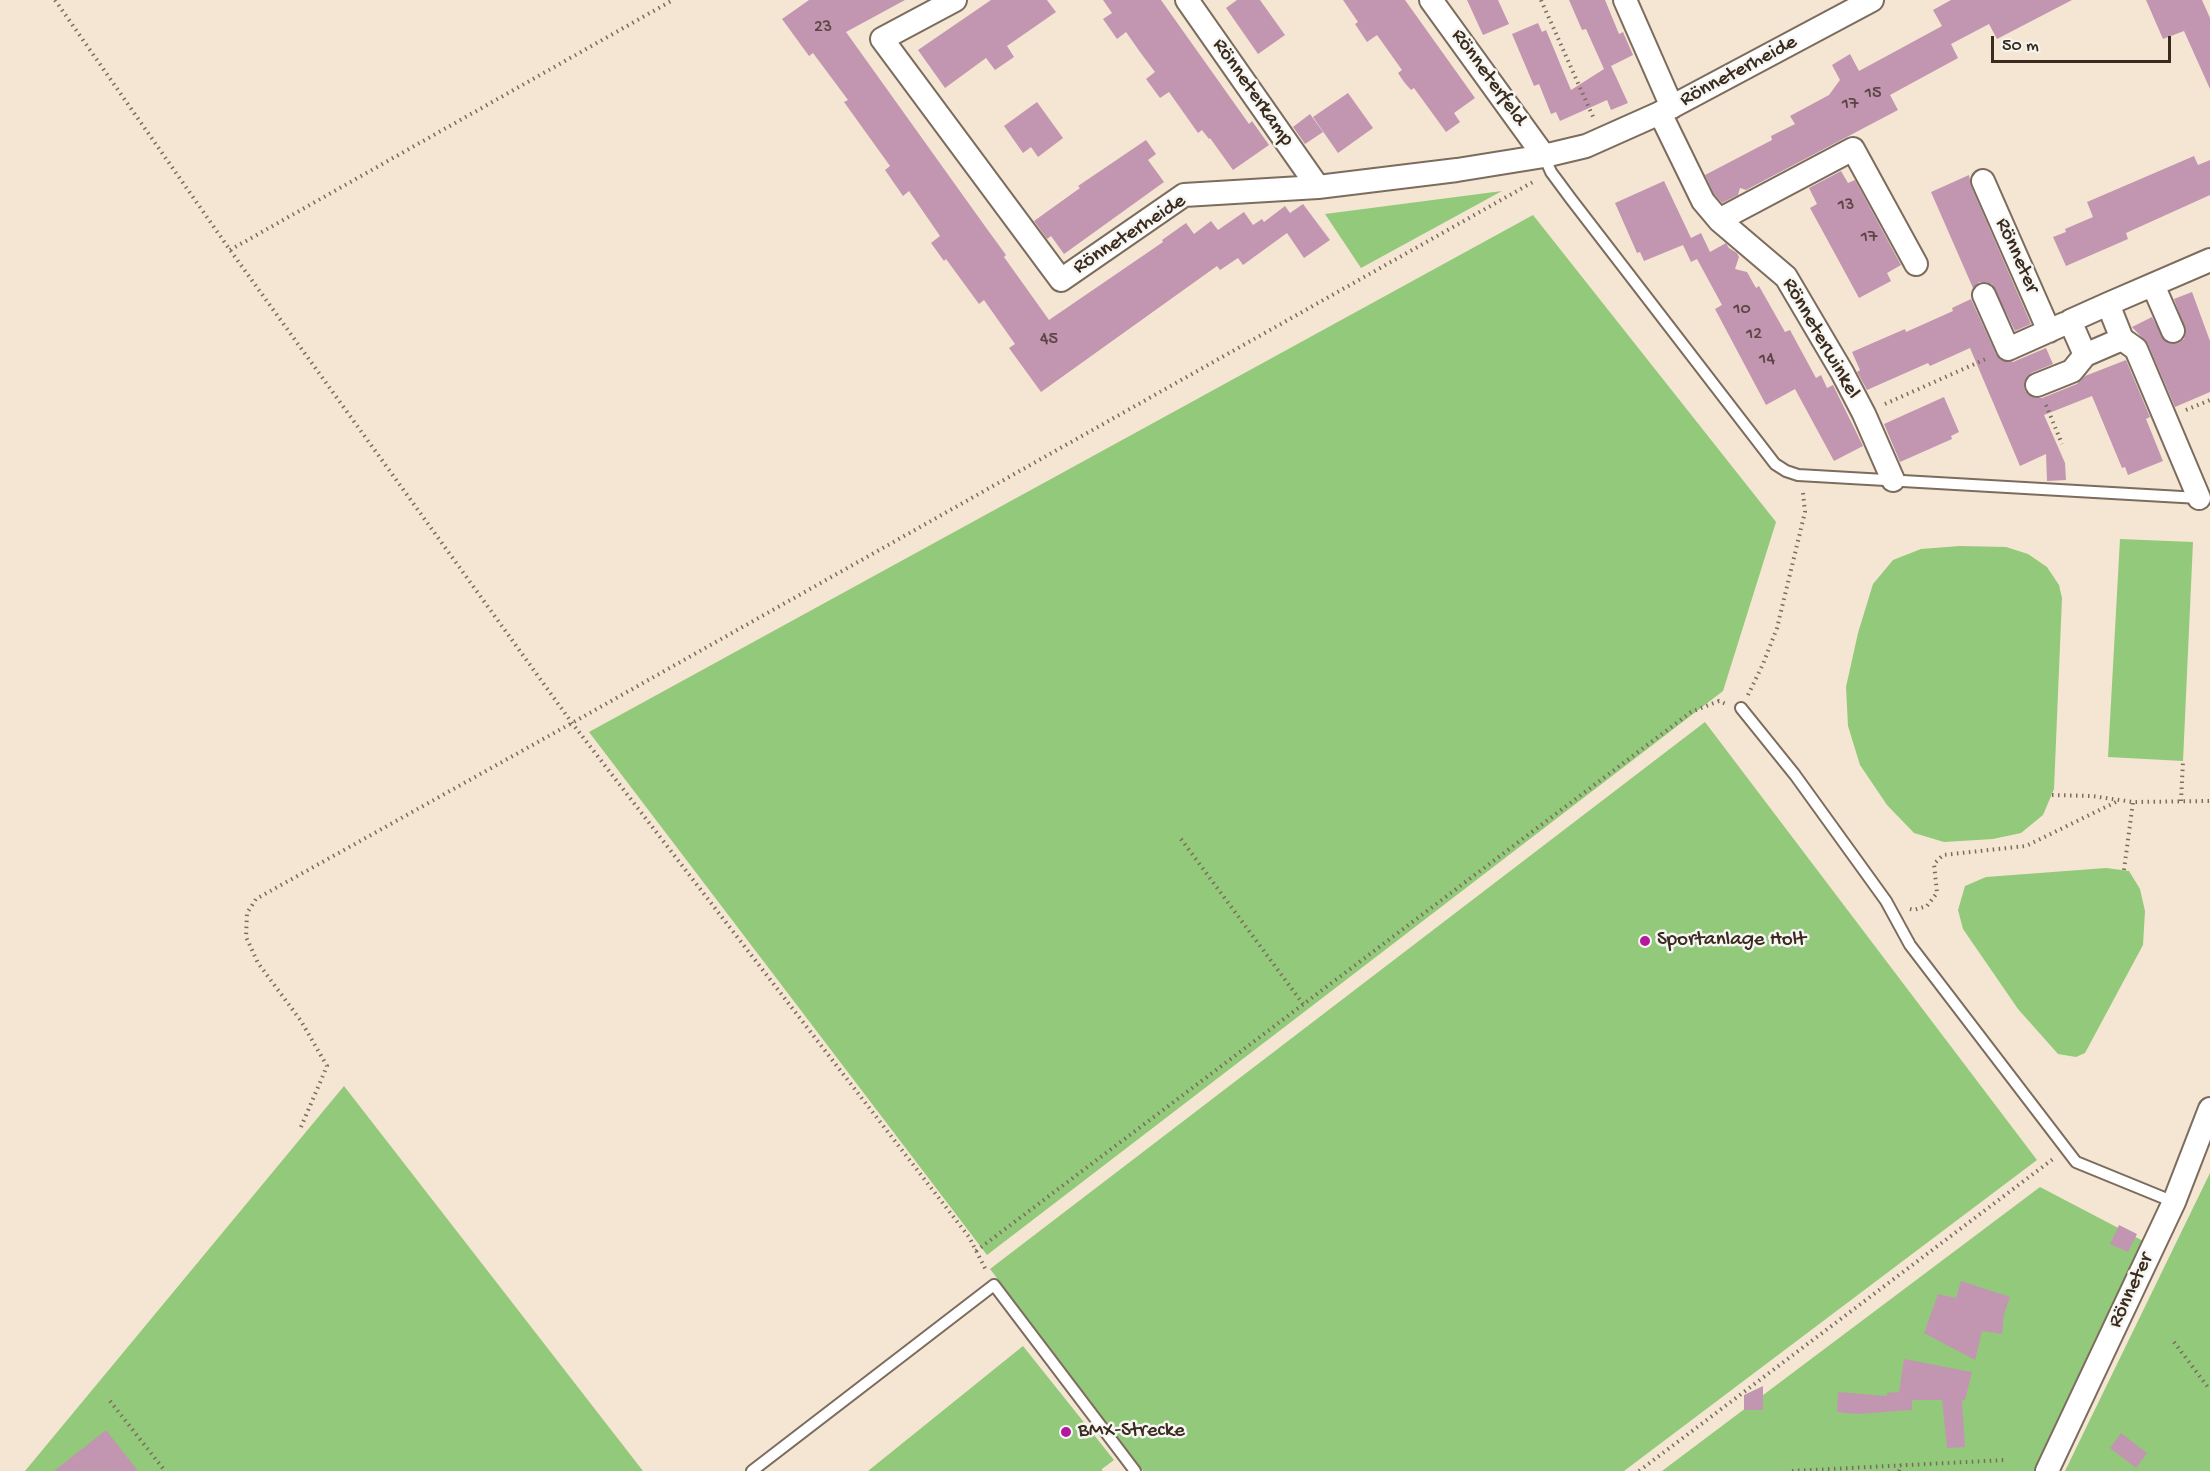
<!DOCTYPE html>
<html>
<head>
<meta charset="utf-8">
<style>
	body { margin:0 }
	#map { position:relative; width:2210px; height:1471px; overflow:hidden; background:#f4e6d2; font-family:"Gochi Hand",sans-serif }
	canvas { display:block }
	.scale { position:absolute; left:1991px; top:36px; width:180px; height:27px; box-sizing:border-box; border:3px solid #3b2a1e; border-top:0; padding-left:8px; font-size:18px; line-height:21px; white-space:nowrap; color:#3b2a1e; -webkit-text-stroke:4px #f6f6f2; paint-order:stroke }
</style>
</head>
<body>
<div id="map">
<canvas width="2210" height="1471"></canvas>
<div class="scale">50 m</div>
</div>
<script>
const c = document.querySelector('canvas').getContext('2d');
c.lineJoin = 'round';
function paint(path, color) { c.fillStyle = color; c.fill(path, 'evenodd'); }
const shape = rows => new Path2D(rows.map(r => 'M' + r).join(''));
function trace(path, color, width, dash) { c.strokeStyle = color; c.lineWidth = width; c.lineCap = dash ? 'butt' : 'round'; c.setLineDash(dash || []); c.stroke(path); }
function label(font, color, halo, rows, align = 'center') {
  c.font = font + ' "Gochi Hand",sans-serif'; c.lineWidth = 5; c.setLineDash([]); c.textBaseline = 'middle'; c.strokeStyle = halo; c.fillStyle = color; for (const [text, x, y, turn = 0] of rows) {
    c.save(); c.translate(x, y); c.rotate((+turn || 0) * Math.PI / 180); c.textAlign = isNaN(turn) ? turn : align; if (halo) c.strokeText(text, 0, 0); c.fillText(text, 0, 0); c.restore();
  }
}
const green = shape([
	[1502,191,1361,268,1325,214],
	[1533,215,1776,522,1723,691,987,1255,589,732],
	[2120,539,2193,542,2183,761,2108,757],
	[1960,546,2006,547,2028,554,2047,567,2059,585,2062,598,2054,789,2043,815,2021,833,1993,839,1944,842,1914,833,1887,805,1860,765,1848,726,1846,687,1858,633,1873,584,1893,560,1921,549],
	[1705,722,2037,1160,1624,1471,1143,1471,990,1269],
	[2106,868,2129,871,2140,889,2145,911,2143,945,2085,1053,2076,1057,2058,1054,2018,1009,1963,929,1958,910,1965,886,1986,877],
	[344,1086,643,1471,25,1471],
	[2210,1173,2210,1471,2065,1471],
	[2040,1187,2147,1243,2038,1471,1662,1471],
	[1023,1346,1114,1460,1102,1469,1102,1471,868,1471]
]);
const building = shape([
	[809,0,905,0,846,32,987,229,1006,255,1004,257,1049,320,1163,242,1162,240,1186,223,1194,234,1211,221,1218,230,1244,212,1253,225,1262,219,1264,222,1285,206,1290,213,1303,204,1330,240,1304,258,1287,233,1243,265,1238,258,1220,270,1217,266,1041,392,1009,348,1015,344,984,300,979,304,946,259,944,261,931,243,940,236,909,191,903,196,885,170,890,166,844,102,848,100,813,53,809,56,782,19],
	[991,0,1047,0,1056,12,1007,46,1014,57,995,70,986,58,945,88,918,50],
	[1103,0,1161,0,1249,124,1252,121,1269,145,1233,170,1210,138,1209,139,1202,130,1198,133,1169,92,1160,98,1146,79,1155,72,1140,52,1126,32,1117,39,1103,19,1112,13],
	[1237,0,1260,0,1285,35,1258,54,1226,8],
	[1343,0,1405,0,1475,98,1454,113,1460,122,1446,132,1414,88,1411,90,1404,82,1398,73,1402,70,1377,35,1367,42,1355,24,1358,22],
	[1467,0,1498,0,1509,24,1483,35],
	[1569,0,1605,0,1619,34,1623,32,1633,55,1611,66,1628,103,1611,110,1607,100,1560,121,1556,112,1551,114,1539,84,1534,86,1512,34,1538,23,1542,32,1546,30,1571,90,1604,69,1586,29,1582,30],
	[1951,0,2072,0,1997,39,1989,24,1951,44,1958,58,1890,95,1898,110,1746,190,1740,188,1738,195,1722,203,1714,194,1705,175,1772,140,1771,136,1795,124,1790,116,1829,95,1840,80,1832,65,1850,54,1859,71,1907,45,1942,26,1933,10],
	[2146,0,2202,0,2210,18,2210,89,2184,31,2163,39],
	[1348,93,1373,128,1338,153,1313,117],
	[1037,102,1063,138,1038,157,1031,147,1023,153,1004,126],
	[1310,114,1323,132,1305,144,1293,127],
	[1146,140,1156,154,1148,160,1164,182,1064,254,1051,236,1047,239,1034,221,1080,188,1078,186],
	[2194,156,2198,165,2210,160,2210,195,2126,233,2128,239,2066,266,2053,237,2066,232,2065,229,2093,217,2087,202],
	[1841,171,1848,183,1855,180,1901,265,1887,273,1891,281,1859,298,1810,208,1817,204,1809,188],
	[1969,175,1971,186,2031,324,2015,331,1992,284,1986,282,1979,282,1973,288,1931,192],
	[1664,181,1691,238,1701,233,1710,252,1726,243,1729,248,1737,253,1739,257,1735,269,1747,272,1756,288,1759,286,1785,332,1790,330,1816,378,1821,375,1827,388,1833,385,1863,446,1834,461,1795,389,1766,405,1715,309,1722,305,1697,259,1691,262,1683,245,1644,261,1640,252,1637,253,1615,203],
	[2192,292,2210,341,2210,392,2175,407,2148,344,2132,327,2152,317,2165,341,2172,344,2179,343,2184,339,2186,332,2174,299],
	[1971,299,1996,354,2001,360,2013,362,2046,348,2053,364,2031,373,2024,383,2025,391,2035,398,2042,398,2077,384,2085,376,2126,360,2150,417,2146,419,2163,461,2128,475,2125,467,2122,468,2092,396,2044,415,2065,463,2066,480,2047,481,2046,454,2020,466,1970,348,1930,366,1928,363,1867,390,1857,372,1860,370,1852,352,1905,329,1906,332,1953,311,1952,308],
	[1944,397,1959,432,1951,436,1952,439,1900,462,1884,424],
	[2119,1225,2137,1234,2128,1252,2110,1244],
	[1961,1281,2010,1297,2004,1314,2002,1334,1982,1331,1975,1360,1924,1333,1938,1294,1956,1298],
	[1904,1359,1972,1372,1965,1400,1962,1400,1965,1447,1947,1448,1942,1400,1912,1400,1912,1410,1856,1414,1837,1412,1838,1392,1887,1396,1887,1393,1899,1392],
	[1763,1386,1763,1410,1744,1410,1744,1395],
	[106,1430,138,1471,54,1471],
	[2121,1433,2147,1453,2136,1468,2110,1448]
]);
const path = shape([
	[55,0,230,250,572,723,969,1237,987,1272],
	[1541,0,1594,119],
	[230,250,673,0],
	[1885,404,1988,358],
	[2046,405,2062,444],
	[2186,410,2210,400],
	[1748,695,1763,664,1777,628,1805,512,1803,493],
	[2052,795,2092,796,2133,802,2210,801],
	[2181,801,2183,761],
	[1181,839,1303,1004],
	[2124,870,2133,802],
	[1910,909,1914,910,1927,906,1937,893,1934,864,1943,855,2026,846,2118,801],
	[301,1127,327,1066,301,1021,258,963,246,937,247,913,256,899,572,723,1533,182],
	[976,1251,1691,712,1719,701,1726,704],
	[2174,1342,2210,1390],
	[110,1401,165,1471],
	[1639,1471,2053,1159],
	[1792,1471,2005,1460],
	[1899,1471,1901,1465]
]);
const service = shape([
	[1544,156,1551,172,1571,199,1775,464,1786,471,1798,475,2199,498],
	[1741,708,1795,775,1886,901,1910,945,2076,1162,2174,1202],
	[752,1471,994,1285,1135,1471]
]);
const minor = shape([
	[955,0,882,39,1061,280,1184,195,1318,187,1457,170,1544,156,1586,146,1660,113,1872,0],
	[1187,0,1318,187],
	[1431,0,1544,156],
	[1625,0,1672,107],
	[1660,113,1703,201,1719,220,1786,277,1842,372,1864,414,1893,480],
	[1983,181,2049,331],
	[1719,220,1853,149,1916,264],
	[2153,285,2173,331],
	[1984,295,2008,349,2064,324],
	[2108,304,2122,339,2085,355,2070,321,2108,304,2210,260],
	[2122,339,2136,349,2199,498],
	[2037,385,2072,371,2085,355],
	[2047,1471,2174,1202,2210,1109]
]);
const markers = [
	[1645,941,6,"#b5179e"],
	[1066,1432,6,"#b5179e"]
];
const numberNames = [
	["23",823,28],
	["15",1873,94],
	["17",1850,105],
	["13",1846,206],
	["17",1869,238],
	["10",1742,310],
	["12",1754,335],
	["45",1049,340],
	["14",1767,360]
];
const streetNames = [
	["Rönneterheide",1739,72,-28],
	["Rönneterfeld",1488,78,54],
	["Rönneterkamp",1252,93,55],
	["Rönneterheide",1130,235,-33],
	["Rönneter",2016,256,66],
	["Rönneterwinkel",1820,339,60],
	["Rönneter",2132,1291,-65]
];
const poiNames = [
	["Sportanlage Holt",1657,941],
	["BMX-Strecke",1078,1432]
];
paint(green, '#93c97a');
paint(building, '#c296b1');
trace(service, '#7c6c5d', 14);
trace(minor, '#7c6c5d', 26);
trace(path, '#7c6c5d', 4, [1.5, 4.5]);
trace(service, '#fff', 10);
trace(minor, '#fff', 22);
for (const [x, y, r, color] of markers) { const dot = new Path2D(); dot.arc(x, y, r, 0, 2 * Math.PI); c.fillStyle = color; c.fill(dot); trace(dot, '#f6f6f2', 2); }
label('18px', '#5d4543', null, numberNames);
label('21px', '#3b2a1e', '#f6f6f2', streetNames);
label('21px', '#3b2a1e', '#f6f6f2', poiNames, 'left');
</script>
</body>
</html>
